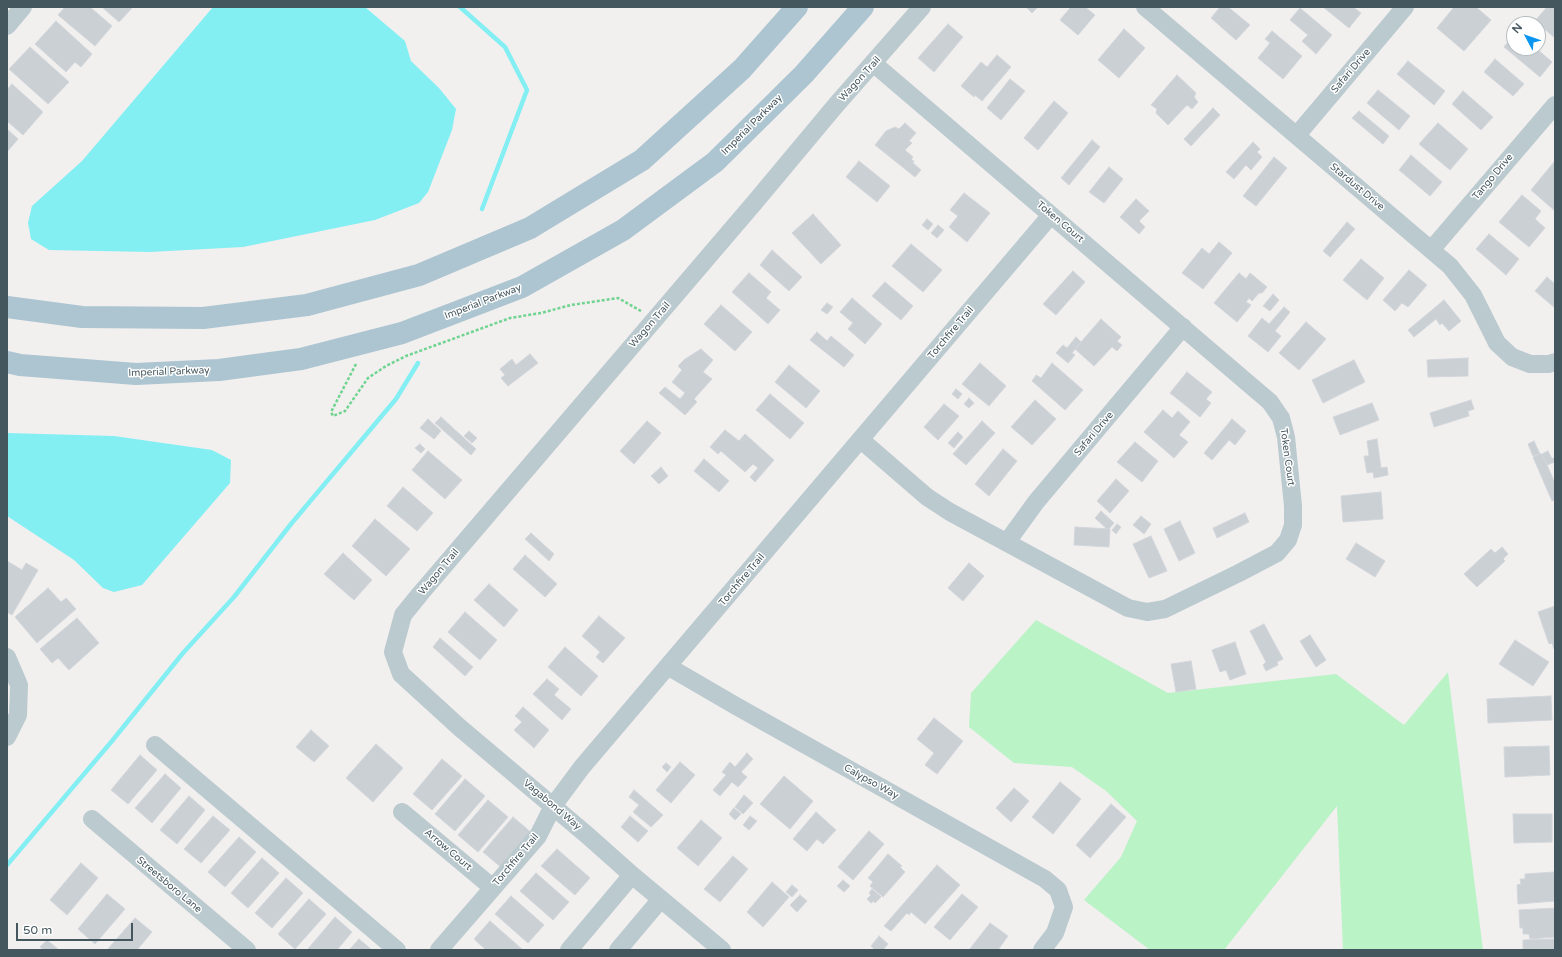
<!DOCTYPE html>
<html>
<head>
<meta charset="utf-8">
<style>
	body { margin:0 }
	#map { position:relative; width:1562px; height:957px; overflow:hidden; background:#f2efef; font-family:"Varela Round",sans-serif }
	canvas { display:block }
	.frame { position:absolute; inset:0; border:8px solid #45575e; pointer-events:none }
	.north { position:absolute; left:1506px; top:16px; width:40px; height:40px; box-sizing:border-box; background:#fff; border:1px solid #b5bcbf; border-radius:50%; rotate:311deg; font-size:11px; font-weight:700; line-height:16px; text-align:center; color:#45575e }
	.north::after { content:''; display:block; margin:auto; width:14px; height:18px; background:#0a96f0; clip-path:polygon(50% 0,100% 100%,50% 72%,0 100%) }
	.scale { position:absolute; left:16px; top:923px; width:117px; height:18px; box-sizing:border-box; border:2px solid #45575e; border-top:0; padding-left:5px; font-size:12px; line-height:14px; white-space:nowrap; color:#45575e; -webkit-text-stroke:3px #fff; paint-order:stroke }
</style>
</head>
<body>
<div id="map">
<canvas width="1562" height="957"></canvas>
<div class="frame"></div>
<div class="north">N</div>
<div class="scale">50 m</div>
</div>
<script>
const c = document.querySelector('canvas').getContext('2d');
c.lineJoin = 'round';
function paint(path, color) { c.fillStyle = color; c.fill(path, 'evenodd'); }
const shape = rows => new Path2D(rows.map(r => 'M' + r).join(''));
function trace(path, color, width, dash) { c.strokeStyle = color; c.lineWidth = width; c.lineCap = dash ? 'butt' : 'round'; c.setLineDash(dash || []); c.stroke(path); }
function label(font, color, halo, rows, align = 'center') {
  c.font = font + ' "Varela Round",sans-serif'; c.lineWidth = 3; c.setLineDash([]); c.textBaseline = 'middle'; c.strokeStyle = halo; c.fillStyle = color; for (const [text, x, y, turn = 0] of rows) {
    c.save(); c.translate(x, y); c.rotate((+turn || 0) * Math.PI / 180); c.textAlign = isNaN(turn) ? turn : align; if (halo) c.strokeText(text, 0, 0); c.fillText(text, 0, 0); c.restore();
  }
}
const green = shape([
	[1036,620,1168,693,1336,674,1404,725,1448,672,1483,950,1343,950,1337,806,1224,950,1150,950,1084,900,1121,857,1137,821,1106,791,1072,767,1014,763,969,727,971,693]
]);
const water = shape([
	[213,7,365,7,405,41,411,61,439,88,456,109,452,130,428,192,419,203,375,220,243,247,150,252,49,250,31,239,28,223,32,206,82,161],
	[7,433,114,436,212,450,231,460,230,483,142,585,114,592,103,588,74,560,7,516]
]);
const stream = shape([
	[460,7,505,47,527,90,482,209],
	[7,865,112,741,183,653,234,597,291,524,396,399,418,363]
]);
const building = shape([
	[65,7,90,7,112,26,95,46,58,15,65,7],
	[102,7,133,7,119,22,102,7],
	[1026,7,1038,7,1032,13,1026,7],
	[1071,7,1085,7,1095,15,1078,35,1060,20,1071,7],
	[1220,7,1228,7,1250,25,1236,40,1211,18,1220,7],
	[1323,7,1353,7,1361,13,1349,28,1323,7],
	[1454,7,1476,7,1491,20,1464,51,1437,28,1454,7],
	[1547,7,1555,7,1555,38,1535,21,1547,7],
	[1300,8,1332,35,1316,54,1302,41,1308,35,1290,20,1300,8],
	[56,21,92,54,81,67,75,62,66,72,35,44,56,21],
	[948,24,963,37,934,72,918,58,948,24],
	[1124,29,1145,48,1119,78,1098,60,1124,29],
	[1272,31,1302,56,1283,79,1258,58,1270,43,1265,39,1272,31],
	[1514,34,1514,48,1536,48,1552,62,1540,77,1504,47,1514,34],
	[30,47,69,82,48,104,9,69,30,47],
	[997,55,1011,67,982,101,975,95,974,97,961,86,981,62,987,67,997,55],
	[1495,59,1524,84,1513,96,1484,72,1495,59],
	[1408,61,1445,91,1434,105,1397,74,1408,61],
	[1177,75,1196,93,1194,97,1198,102,1192,109,1187,105,1168,125,1156,113,1157,109,1151,105,1177,75],
	[1010,79,1025,91,1001,120,987,108,1010,79],
	[12,84,43,112,23,135,7,121,7,90,12,84],
	[1378,90,1410,116,1399,130,1367,103,1378,90],
	[1463,91,1493,117,1481,130,1452,104,1463,91],
	[1054,101,1068,113,1038,150,1024,138,1054,101],
	[1213,108,1220,115,1191,146,1184,139,1213,108],
	[1359,111,1389,136,1383,144,1352,118,1359,111],
	[905,123,916,133,909,141,912,143,905,150,913,157,911,160,914,161,913,163,921,170,915,177,875,145,886,131,895,127,899,129,905,123],
	[1438,123,1468,149,1450,170,1419,144,1438,123],
	[7,129,18,139,7,152,7,129],
	[1092,140,1100,147,1069,185,1061,178,1092,140],
	[1253,142,1260,149,1257,152,1262,157,1251,170,1246,165,1234,179,1226,172,1253,142],
	[1411,155,1442,182,1430,196,1399,170,1411,155],
	[1274,157,1287,168,1256,206,1243,196,1274,157],
	[859,161,890,186,877,202,846,177,859,161],
	[1554,162,1555,163,1555,211,1531,190,1554,162],
	[1109,167,1123,179,1104,203,1089,192,1109,167],
	[964,193,990,213,967,242,949,227,958,216,950,210,964,193],
	[1522,195,1541,211,1535,219,1545,228,1529,247,1499,222,1522,195],
	[1136,199,1149,211,1139,221,1145,227,1139,234,1120,217,1136,199],
	[813,214,841,245,821,264,792,233,813,214],
	[927,219,933,224,928,230,922,225,927,219],
	[1347,222,1355,229,1330,257,1323,251,1347,222],
	[938,225,944,230,937,238,931,233,938,225],
	[1489,234,1519,259,1506,275,1476,249,1489,234],
	[1219,242,1232,253,1203,289,1182,273,1202,248,1209,254,1219,242],
	[911,244,942,270,923,292,892,266,911,244],
	[772,250,802,277,789,291,760,265,772,250],
	[1361,259,1384,278,1367,300,1343,280,1361,259],
	[1409,270,1427,285,1408,307,1402,303,1395,311,1383,300,1409,270],
	[1073,271,1085,282,1056,315,1043,304,1073,271],
	[749,273,771,292,766,298,780,310,768,324,732,292,749,273],
	[1239,273,1246,279,1250,273,1267,287,1262,293,1259,293,1252,301,1249,298,1246,302,1251,305,1237,322,1214,303,1239,273],
	[1547,277,1555,284,1555,308,1535,291,1547,277],
	[885,282,913,306,901,320,872,296,885,282],
	[1273,294,1279,300,1270,311,1263,306,1273,294],
	[852,298,882,324,865,344,848,329,853,323,840,312,852,298],
	[1444,300,1461,321,1449,331,1442,323,1440,325,1436,319,1414,337,1408,330,1444,300],
	[827,303,833,307,827,314,821,310,827,303],
	[721,305,752,332,735,351,704,324,721,305],
	[1284,307,1290,312,1275,331,1281,336,1268,352,1248,336,1262,318,1269,324,1284,307],
	[1101,319,1121,337,1117,341,1122,345,1117,351,1112,347,1094,366,1075,349,1101,319],
	[1306,322,1326,339,1299,370,1279,353,1306,322],
	[817,332,827,341,831,336,854,355,844,367,810,340,817,332],
	[1076,337,1081,342,1072,353,1075,355,1068,363,1056,353,1063,345,1067,348,1076,337],
	[701,349,713,360,703,372,712,379,694,399,697,402,685,415,659,393,665,387,680,399,685,393,672,382,682,370,678,366,685,359,701,349],
	[530,354,538,363,508,386,501,378,505,375,500,369,512,359,516,365,530,354],
	[1468,358,1468,376,1428,377,1427,360,1468,358],
	[1354,360,1365,382,1323,403,1312,380,1354,360],
	[980,363,1006,386,989,406,962,384,980,363],
	[1052,363,1083,390,1065,410,1032,381,1036,375,1041,378,1052,363],
	[789,365,820,391,806,408,775,382,789,365],
	[1187,372,1212,392,1206,399,1211,403,1200,417,1170,393,1187,372],
	[956,389,962,394,958,399,952,394,956,389],
	[770,394,804,423,790,439,756,410,770,394],
	[969,398,974,403,969,408,964,404,969,398],
	[1035,400,1056,419,1032,445,1011,427,1035,400],
	[1471,400,1474,409,1468,411,1469,416,1434,427,1430,413,1471,400],
	[1372,403,1379,420,1340,435,1333,417,1372,403],
	[944,404,959,416,938,440,924,427,944,404],
	[1163,410,1172,418,1178,411,1190,422,1179,435,1188,442,1174,458,1144,432,1163,410],
	[441,417,476,449,471,455,435,423,441,417],
	[428,419,441,431,434,439,420,428,428,419],
	[1232,419,1246,431,1235,445,1229,440,1212,460,1204,453,1232,419],
	[647,421,661,433,634,464,620,451,647,421],
	[982,421,995,433,966,465,953,454,982,421],
	[725,430,739,441,745,434,774,460,755,482,750,477,758,468,753,464,745,472,721,451,718,454,710,447,725,430],
	[469,431,477,438,472,443,464,436,469,431],
	[958,432,963,437,954,448,948,443,958,432],
	[1377,439,1381,468,1387,467,1388,475,1374,478,1373,472,1367,473,1364,456,1369,456,1367,441,1377,439],
	[1534,441,1540,454,1533,456,1528,444,1534,441],
	[1135,442,1158,461,1142,482,1117,462,1135,442],
	[420,444,425,449,421,453,415,448,420,444],
	[1003,449,1017,461,989,496,975,484,1003,449],
	[428,451,462,480,445,499,412,470,428,451],
	[1548,451,1552,459,1555,457,1555,462,1547,465,1542,454,1548,451],
	[1540,454,1542,454,1555,483,1555,500,1552,501,1533,457,1540,454],
	[704,459,729,481,719,492,694,471,704,459],
	[661,467,668,476,659,484,651,476,661,467],
	[1116,479,1129,491,1110,513,1097,501,1116,479],
	[403,487,433,513,417,531,387,506,403,487],
	[1381,492,1383,519,1343,522,1341,496,1381,492],
	[1101,511,1114,523,1108,530,1095,518,1101,511],
	[1245,513,1249,522,1217,538,1213,528,1245,513],
	[1141,516,1151,524,1144,534,1133,525,1141,516],
	[375,519,410,549,386,576,352,546,375,519],
	[1180,521,1195,553,1179,561,1164,529,1180,521],
	[1117,524,1121,527,1116,534,1112,530,1117,524],
	[1075,527,1110,529,1109,547,1074,545,1075,527],
	[531,533,554,554,549,561,525,539,531,533],
	[1151,536,1167,571,1149,578,1133,544,1151,536],
	[1356,543,1385,561,1375,577,1346,559,1356,543],
	[1502,547,1508,554,1503,559,1505,561,1477,587,1464,574,1491,549,1495,553,1502,547],
	[343,553,372,580,354,600,324,574,343,553],
	[525,555,557,584,545,597,513,569,525,555],
	[7,561,22,570,26,563,38,570,12,615,7,612,7,561],
	[969,563,984,576,963,601,948,588,969,563],
	[489,584,518,610,504,627,474,600,489,584],
	[48,588,61,602,66,598,76,609,37,643,15,617,48,588],
	[1555,606,1555,649,1554,649,1552,643,1549,644,1538,612,1555,606],
	[465,612,497,640,480,660,448,632,465,612],
	[599,616,625,638,603,663,596,657,600,652,582,636,599,616],
	[77,618,99,643,69,670,58,658,52,663,40,649,77,618],
	[1264,624,1283,659,1277,662,1278,665,1266,671,1263,665,1266,662,1250,631,1264,624],
	[1310,635,1326,660,1316,667,1300,641,1310,635],
	[440,638,473,667,465,676,433,647,440,638],
	[1515,640,1549,662,1533,686,1499,664,1515,640],
	[1235,642,1246,674,1230,680,1226,670,1220,672,1212,650,1235,642],
	[565,647,598,676,581,696,548,667,565,647],
	[1191,661,1196,689,1176,692,1171,664,1191,661],
	[547,679,559,689,554,695,571,709,562,720,533,694,547,679],
	[1551,696,1552,720,1488,723,1487,699,1551,696],
	[523,707,549,730,534,748,514,730,522,722,515,716,523,707],
	[934,718,963,741,937,774,925,765,934,753,917,739,934,718],
	[311,730,329,746,314,762,296,747,311,730],
	[376,744,403,768,373,802,346,778,376,744],
	[1549,746,1550,775,1505,777,1504,747,1549,746],
	[747,753,753,759,741,772,747,777,738,787,732,782,720,796,713,790,726,775,722,772,730,762,735,767,747,753],
	[140,755,157,770,128,804,111,790,140,755],
	[442,759,462,776,432,810,413,794,442,759],
	[680,762,695,775,671,803,656,790,680,762],
	[666,763,671,767,667,772,662,767,666,763],
	[165,774,181,788,152,823,135,808,165,774],
	[784,776,813,801,790,829,760,804,784,776],
	[465,779,485,796,455,831,435,814,465,779],
	[1060,782,1081,799,1053,834,1032,817,1060,782],
	[1014,788,1029,801,1011,822,996,808,1014,788],
	[634,790,663,815,651,827,633,812,639,805,629,797,634,790],
	[744,795,753,803,743,814,735,807,744,795],
	[189,796,205,810,177,844,160,830,189,796],
	[488,800,508,817,478,852,458,835,488,800],
	[1111,804,1126,817,1090,858,1076,845,1111,804],
	[734,808,741,814,735,820,729,814,734,808],
	[816,812,836,830,823,844,817,839,807,851,793,839,816,812],
	[1513,814,1552,814,1552,842,1514,843,1513,814],
	[213,816,230,830,201,863,184,849,213,816],
	[630,816,648,831,638,842,621,827,630,816],
	[750,816,757,821,749,830,743,825,750,816],
	[513,817,533,834,503,869,483,852,513,817],
	[701,820,722,838,698,866,677,848,701,820],
	[869,831,884,844,853,880,838,867,869,831],
	[239,837,256,852,225,887,208,872,239,837],
	[557,849,590,878,575,895,541,866,557,849],
	[888,854,902,866,900,867,905,872,883,897,870,886,873,882,868,878,888,854],
	[733,856,748,869,720,902,704,889,733,856],
	[262,858,279,873,248,908,231,893,262,858],
	[81,863,98,878,67,915,50,900,81,863],
	[937,865,960,885,925,924,911,912,909,915,907,913,891,931,884,926,937,865],
	[1555,872,1555,901,1518,904,1517,885,1521,884,1520,879,1525,879,1525,874,1555,872],
	[536,873,569,902,553,920,520,891,536,873],
	[286,878,303,893,272,928,255,913,286,878],
	[843,880,850,886,844,892,837,886,843,880],
	[772,882,789,897,763,927,747,912,772,882],
	[792,885,798,890,792,897,786,892,792,885],
	[872,889,881,897,875,903,874,901,871,903,867,899,871,895,869,893,872,889],
	[107,894,125,909,95,944,78,929,107,894],
	[962,894,978,907,950,940,934,927,962,894],
	[800,895,807,901,797,912,790,905,800,895],
	[511,896,544,925,528,943,495,914,511,896],
	[309,899,326,914,295,949,278,934,309,899],
	[1555,908,1555,937,1530,939,1529,934,1523,934,1523,928,1520,928,1519,910,1555,908],
	[335,917,352,932,337,950,307,950,335,917],
	[135,918,152,932,137,950,107,950,135,918],
	[490,921,523,950,486,950,474,939,490,921],
	[990,923,1008,936,998,950,969,950,990,923],
	[879,936,888,944,883,950,875,950,871,946,879,936],
	[359,939,372,950,349,950,359,939],
	[1555,939,1555,950,1523,950,1523,940,1555,939],
	[47,940,59,950,44,950,40,947,47,940]
]);
const path = shape([
	[356,364,331,412,333,416,345,411,368,378,386,366,406,356,510,318,541,313,571,305,618,298,641,311]
]);
const minor = shape([
	[1145,7,1450,266,1473,295,1497,343,1512,357,1530,364,1549,364,1555,362],
	[7,26,23,7],
	[1297,135,1405,7],
	[1431,250,1555,105],
	[861,440,927,497,950,512,1128,608,1147,612,1165,609,1239,573,1277,553,1288,540,1293,525,1293,506,1286,437,1281,418,1270,402,873,63],
	[1007,542,1036,502,1183,327],
	[7,657,19,685,18,715,7,737],
	[669,667,736,706,1045,879,1058,890,1064,907,1055,933,1042,950],
	[155,745,397,950],
	[402,812,493,888],
	[92,819,247,950],
	[439,950,538,836,553,806,582,767,1051,215],
	[569,950,632,875],
	[618,950,661,899],
	[722,950,632,875,587,835,459,727,401,674,393,652,403,615,420,594,755,202,836,105,922,7]
]);
const major = shape([
	[7,307,82,317,203,318,307,305,419,275,530,228,642,160,742,69,797,7],
	[7,362,20,365,136,374,219,370,301,359,402,333,522,287,623,230,715,162,804,74,863,7]
]);
const streetNames = [
	["Safari Drive",1351,71,-50],
	["Wagon Trail",860,79,-48],
	["Imperial Parkway",752,125,-45],
	["Tango Drive",1493,177,-50],
	["Stardust Drive",1357,187,40],
	["Token Court",1060,222,40],
	["Imperial Parkway",483,302,-21],
	["Wagon Trail",650,325,-49],
	["Torchfire Trail",951,333,-50],
	["Imperial Parkway",169,372,-2],
	["Safari Drive",1094,434,-50],
	["Token Court",1287,457,82],
	["Wagon Trail",439,572,-50],
	["Torchfire Trail",742,580,-50],
	["Calypso Way",871,782,29],
	["Vagabond Way",552,805,40],
	["Arrow Court",448,850,40],
	["Torchfire Trail",516,860,-50],
	["Streetsboro Lane",169,885,40]
];
paint(green, '#b9f3c6');
paint(water, '#83eff3');
trace(stream, '#83eff3', 4.5);
paint(building, '#cad0d4');
trace(building, '#d2d6db', 1);
trace(path, '#6fd490', 2.5, [3, 2]);
trace(minor, '#bbcacf', 18);
trace(major, '#acc5d0', 22);
label('10px', '#45575e', '#fff', streetNames);
</script>
</body>
</html>
